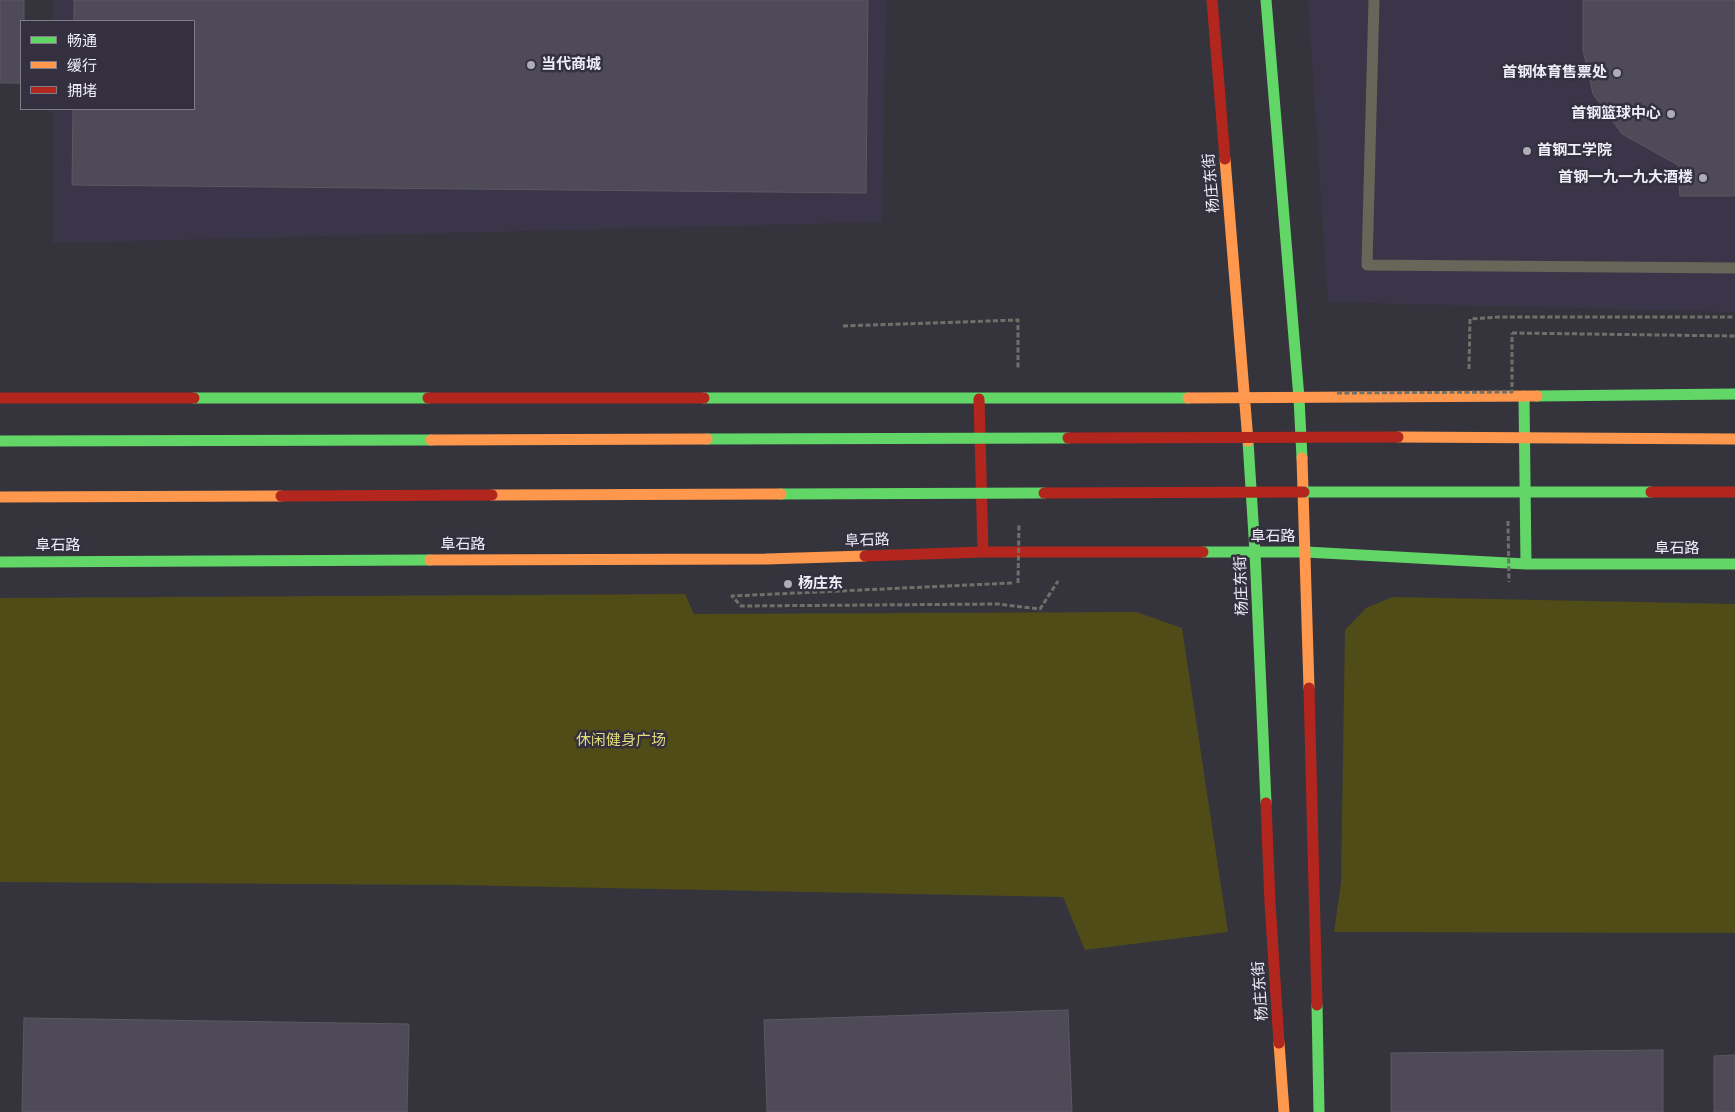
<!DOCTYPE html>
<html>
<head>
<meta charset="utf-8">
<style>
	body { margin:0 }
	#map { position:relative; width:1735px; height:1112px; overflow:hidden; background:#35343c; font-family:"DM Sans","Noto Sans SC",sans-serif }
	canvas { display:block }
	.legend { position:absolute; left:20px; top:20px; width:175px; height:90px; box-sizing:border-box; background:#34303f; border:1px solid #7f7c89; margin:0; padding:6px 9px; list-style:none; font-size:15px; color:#efedf7 }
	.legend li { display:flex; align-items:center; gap:10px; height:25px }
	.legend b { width:25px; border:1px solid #7f7c89 }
</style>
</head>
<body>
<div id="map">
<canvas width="1735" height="1112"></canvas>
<ul class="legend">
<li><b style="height:6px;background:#63d668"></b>畅通</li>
<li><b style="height:6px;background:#ff974d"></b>缓行</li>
<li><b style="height:6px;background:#b3261e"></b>拥堵</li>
</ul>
</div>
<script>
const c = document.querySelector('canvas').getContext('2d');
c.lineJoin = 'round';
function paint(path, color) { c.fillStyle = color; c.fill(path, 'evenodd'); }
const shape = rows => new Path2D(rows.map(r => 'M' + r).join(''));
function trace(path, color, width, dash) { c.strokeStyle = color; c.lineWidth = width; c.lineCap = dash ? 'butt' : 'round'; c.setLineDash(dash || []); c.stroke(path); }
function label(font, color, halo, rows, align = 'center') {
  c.font = font + ' "DM Sans","Noto Sans SC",sans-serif'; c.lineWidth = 5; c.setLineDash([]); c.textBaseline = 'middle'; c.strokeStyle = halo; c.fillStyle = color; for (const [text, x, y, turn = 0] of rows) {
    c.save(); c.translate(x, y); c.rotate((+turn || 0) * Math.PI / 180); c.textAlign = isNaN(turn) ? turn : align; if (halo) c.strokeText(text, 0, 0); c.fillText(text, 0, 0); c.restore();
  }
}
const built = shape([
	[53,0,886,0,882,222,53,243,53,109,194,109,194,21,53,21],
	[1308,0,1735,0,1735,312,1328,302]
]);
const green = shape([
	[685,594,694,614,1136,612,1182,628,1228,932,1085,950,1063,897,454,885,0,882,0,598],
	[1393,597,1735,604,1735,933,1334,932,1341,883,1345,630,1366,608]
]);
const building = shape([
	[0,0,24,0,24,21,21,21,21,83,0,83,0,0],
	[74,0,868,0,866,193,72,185,73,109,194,109,194,21,74,21,74,0],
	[1583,0,1735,0,1735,196,1680,196,1678,165,1622,134,1593,94,1583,50,1583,0],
	[1068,1010,1072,1112,767,1112,764,1020,1068,1010],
	[24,1018,409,1024,407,1112,22,1112,24,1018],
	[1663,1050,1663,1112,1391,1112,1391,1053,1663,1050],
	[1735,1055,1735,1112,1714,1112,1714,1056,1735,1055]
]);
const path = shape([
	[843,326,1018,320,1018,370],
	[1512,333,1735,336],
	[1469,369,1470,319,1499,317,1735,317],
	[1012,583,732,596,741,606,997,604,1040,609,1058,581]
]);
const lane = shape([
	[1374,0,1367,265,1735,268]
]);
const fast = shape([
	[1266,0,1299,398,1302,458],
	[1524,396,1526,564],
	[1537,396,1735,394],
	[194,398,428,398],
	[704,398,1188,398],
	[1248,441,1255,552,1266,803],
	[1203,552,1306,552,1526,564,1735,564],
	[0,562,430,560],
	[1317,1005,1319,1112]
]);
const slow = shape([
	[1225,159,1248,441],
	[1188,398,1537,396],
	[1302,458,1309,688],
	[430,560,766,559,865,556],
	[1279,1043,1284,1112]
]);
const jam = shape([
	[1212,0,1225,159],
	[0,398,194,398],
	[428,398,704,398],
	[979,399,983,552],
	[865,556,983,552,1203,552],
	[1309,688,1317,1005],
	[1266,803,1270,903,1279,1043]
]);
const pathBridge = shape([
	[1337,393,1512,392,1512,333],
	[1508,521,1509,582],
	[1018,583,1019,523]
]);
const fastBridge = shape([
	[707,439,1068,438],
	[0,441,431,440],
	[1304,492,1651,492],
	[781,494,1044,493]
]);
const slowBridge = shape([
	[1398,437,1735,439],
	[431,440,707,439],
	[492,495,781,494],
	[0,497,281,496]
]);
const jamBridge = shape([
	[1068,438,1398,437],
	[1651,492,1735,492],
	[1044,493,1304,492],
	[281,496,492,495]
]);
const markers = [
	[531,65,5,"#aeacb6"],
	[1617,73,5,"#aeacb6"],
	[1671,114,5,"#aeacb6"],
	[1527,151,5,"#aeacb6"],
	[1703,178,5,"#aeacb6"],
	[788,584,5,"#aeacb6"]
];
const poiNames = [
	["当代商城",541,65],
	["首钢体育售票处",1607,73,"right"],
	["首钢篮球中心",1661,114,"right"],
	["首钢工学院",1537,151],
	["首钢一九一九大酒楼",1693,178,"right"],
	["杨庄东",798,584]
];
const streetNames = [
	["杨庄东街",1212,183,-95],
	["阜石路",1273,537],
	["阜石路",867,541,-2],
	["阜石路",463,545],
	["阜石路",58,546],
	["阜石路",1677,549],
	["杨庄东街",1242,586,-92],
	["杨庄东街",1261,991,-94]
];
const parkNames = [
	["休闲健身广场",621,741]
];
paint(built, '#3a3549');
paint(green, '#4f4c17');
paint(building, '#4e4a58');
trace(building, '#5a5960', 1);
trace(path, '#70706a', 3, [5, 2.5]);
trace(lane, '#666659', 11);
trace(fast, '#63d668', 11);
trace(slow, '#ff974d', 11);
trace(jam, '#b3261e', 11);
trace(pathBridge, '#70706a', 3, [5, 2.5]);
trace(fastBridge, '#63d668', 11);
trace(slowBridge, '#ff974d', 11);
trace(jamBridge, '#b3261e', 11);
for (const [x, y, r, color] of markers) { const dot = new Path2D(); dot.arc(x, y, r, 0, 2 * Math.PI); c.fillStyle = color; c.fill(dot); trace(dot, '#34303f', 2); }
label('bold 15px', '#efedf7', '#34303f', poiNames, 'left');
label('15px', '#efedf7', '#34303f', streetNames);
label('15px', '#e2dd79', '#34303f', parkNames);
</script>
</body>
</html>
